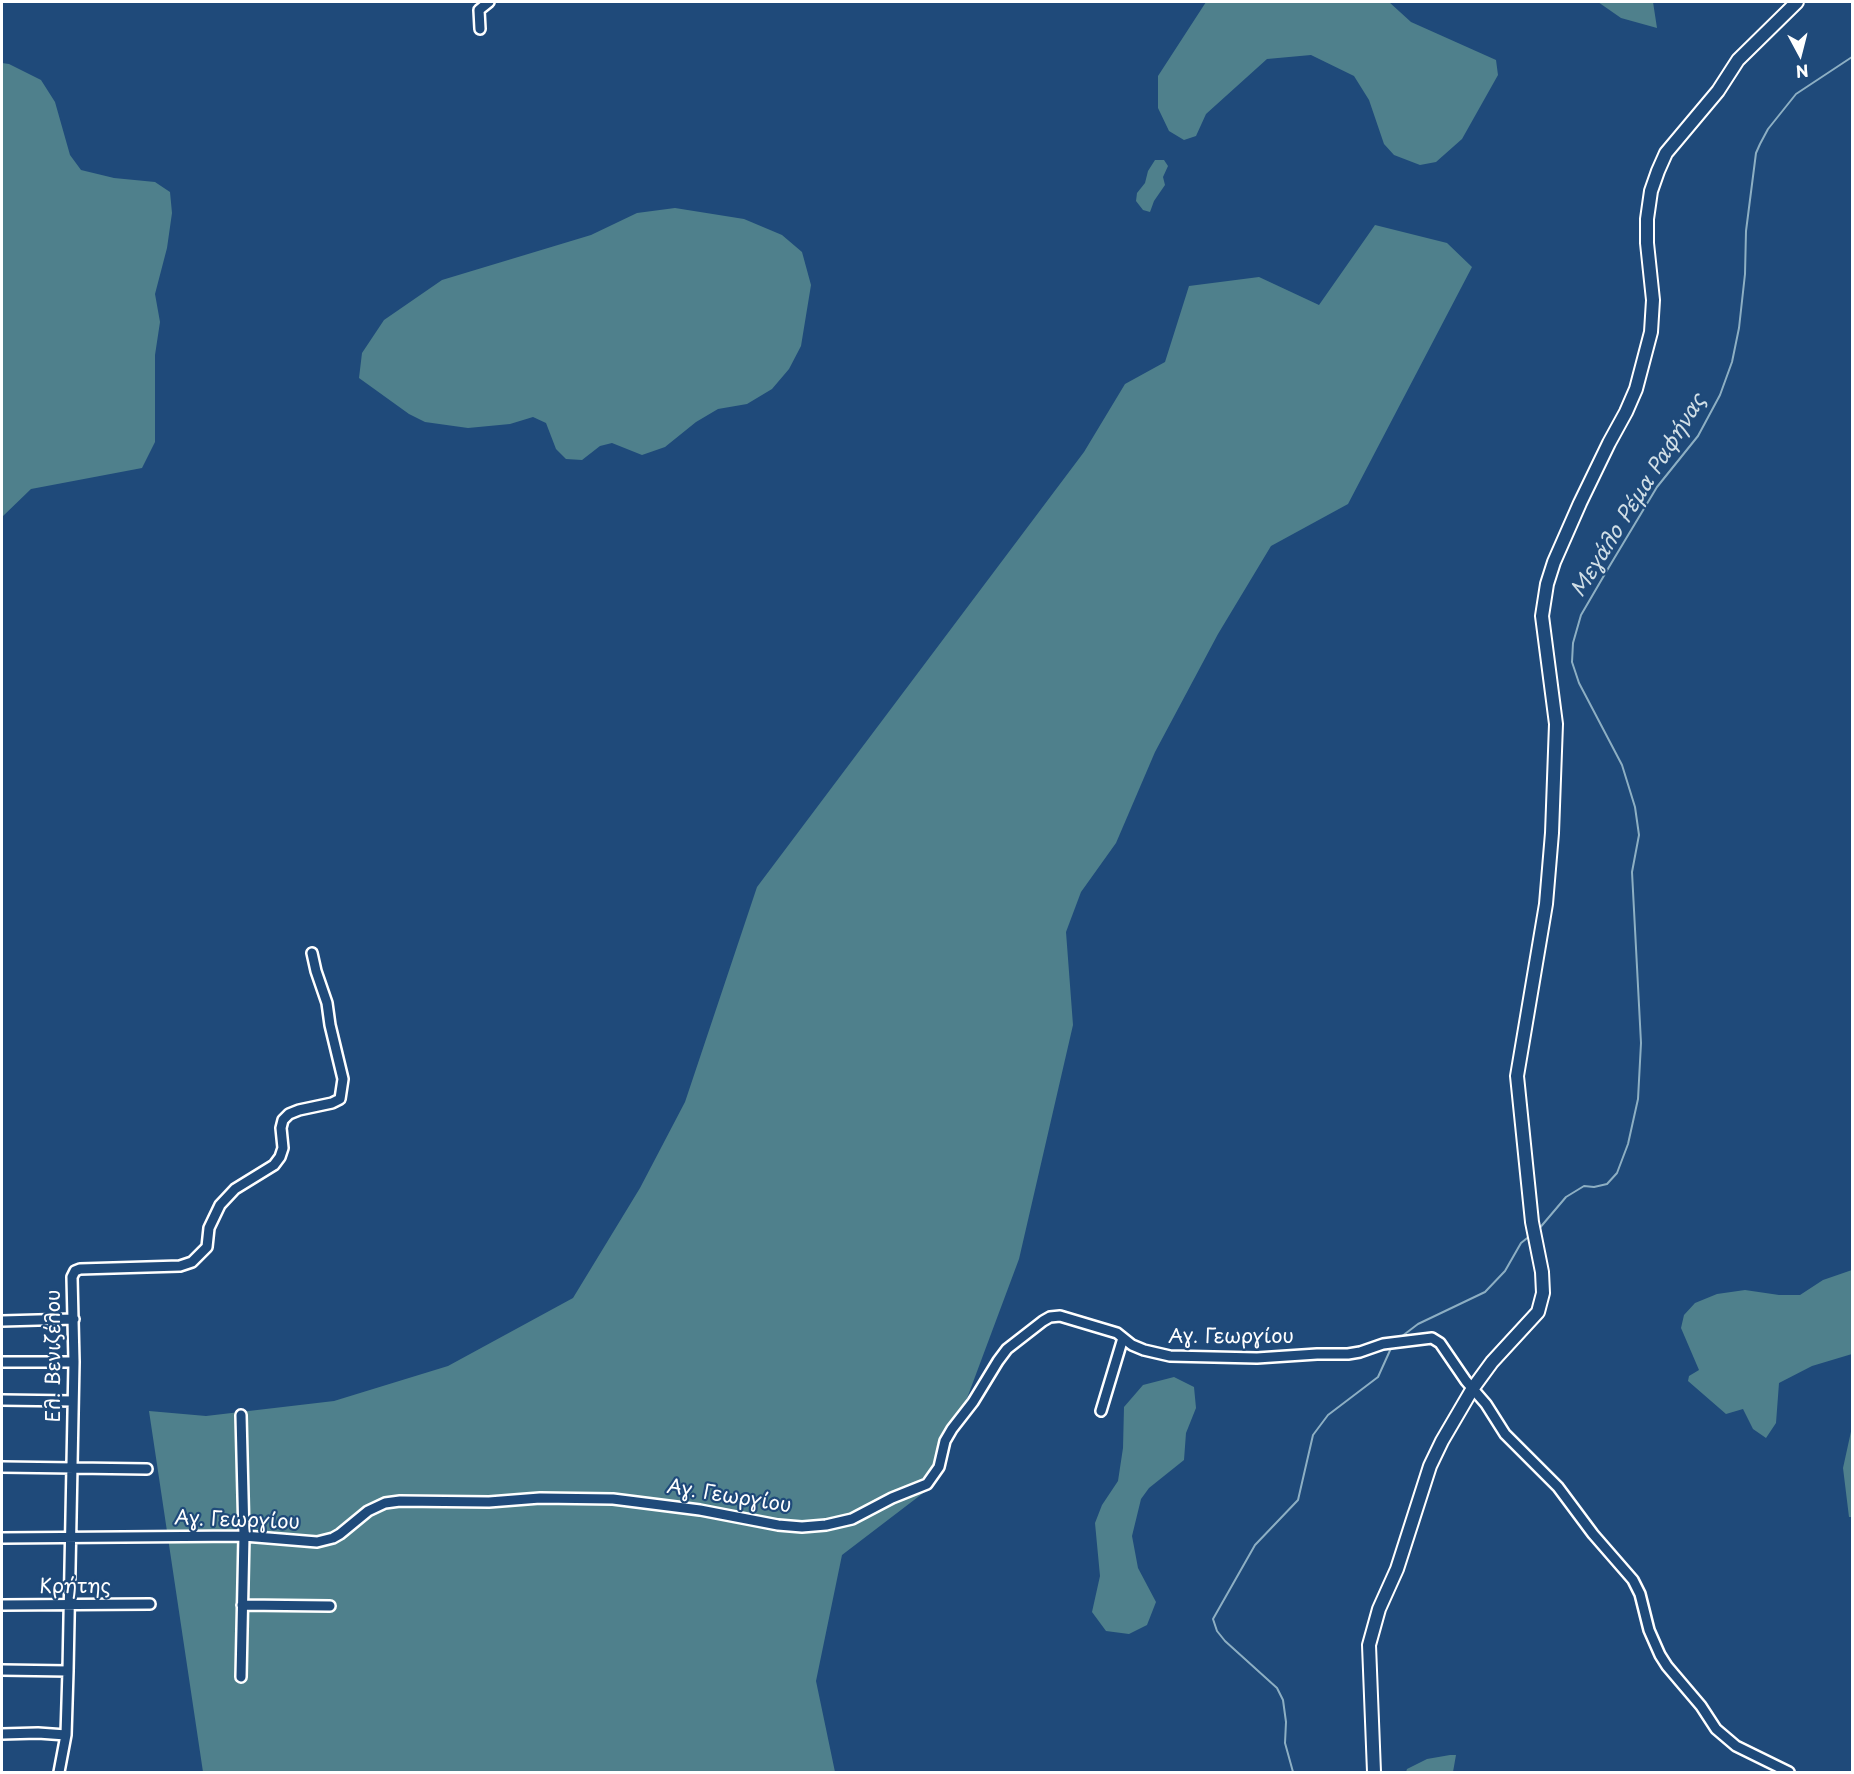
<!DOCTYPE html>
<html>
<head>
<meta charset="utf-8">
<style>
	body { margin:0 }
	#map { position:relative; width:1854px; height:1774px; overflow:hidden; background:#1f4a7a; font-family:"Playpen Sans",sans-serif }
	canvas { display:block }
	.frame { position:absolute; inset:0; border:3px solid #fff; pointer-events:none }
	.north { position:absolute; left:1770px; top:24px; width:60px; height:60px; -webkit-text-stroke:4px #1f4a7a; paint-order:stroke; rotate:173deg; font-size:16px; font-weight:700; line-height:24px; text-align:center; color:#fff }
	.north::after { content:''; display:block; margin:auto; width:21px; height:27px; background:#fff; clip-path:polygon(50% 0,100% 100%,50% 72%,0 100%) }
</style>
</head>
<body>
<div id="map">
<canvas width="1854" height="1774"></canvas>
<div class="frame"></div>
<div class="north">N</div>
</div>
<script>
const c = document.querySelector('canvas').getContext('2d');
c.lineJoin = 'round';
function paint(path, color) { c.fillStyle = color; c.fill(path, 'evenodd'); }
const shape = rows => new Path2D(rows.map(r => 'M' + r).join(''));
function trace(path, color, width, dash) { c.strokeStyle = color; c.lineWidth = width; c.lineCap = dash ? 'butt' : 'round'; c.setLineDash(dash || []); c.stroke(path); }
function label(font, color, halo, rows, align = 'center') {
  c.font = font + ' "Playpen Sans",sans-serif'; c.lineWidth = 4.5; c.setLineDash([]); c.textBaseline = 'middle'; c.strokeStyle = halo; c.fillStyle = color; for (const [text, x, y, turn = 0] of rows) {
    c.save(); c.translate(x, y); c.rotate((+turn || 0) * Math.PI / 180); c.textAlign = isNaN(turn) ? turn : align; if (halo) c.strokeText(text, 0, 0); c.fillText(text, 0, 0); c.restore();
  }
}
const green = shape([
	[1206,2,1389,2,1411,22,1496,60,1498,75,1462,139,1436,162,1420,165,1394,155,1384,144,1369,100,1354,76,1311,55,1267,59,1206,114,1196,136,1184,140,1169,131,1158,108,1158,76],
	[1598,2,1653,2,1657,28,1621,18],
	[2,63,9,64,41,80,55,102,70,155,81,170,114,178,155,182,170,192,172,213,167,248,155,294,160,322,155,355,155,442,142,468,31,489,2,517],
	[1155,160,1164,160,1168,166,1163,177,1165,185,1154,201,1150,212,1143,210,1136,201,1137,193,1145,183,1148,171],
	[675,208,744,219,782,235,802,252,811,285,801,346,789,369,772,389,747,404,718,409,696,422,665,447,642,455,612,443,600,446,582,460,566,459,556,449,546,423,533,417,510,424,468,428,425,422,409,414,359,378,362,353,384,320,442,280,591,235,637,213],
	[1375,225,1447,243,1472,267,1348,504,1271,546,1218,634,1155,752,1116,843,1081,892,1066,932,1073,1025,1019,1259,935,1484,842,1555,816,1681,835,1772,203,1772,149,1411,206,1416,334,1401,448,1366,573,1298,640,1188,685,1102,757,887,1084,452,1125,384,1165,362,1189,286,1259,277,1319,305],
	[1852,1270,1852,1354,1812,1366,1779,1383,1776,1423,1766,1438,1753,1429,1743,1409,1726,1414,1688,1381,1689,1376,1699,1370,1681,1328,1684,1315,1695,1303,1717,1294,1745,1290,1779,1295,1800,1295,1823,1280],
	[1174,1377,1194,1387,1196,1408,1186,1433,1184,1460,1149,1488,1141,1499,1132,1536,1138,1568,1156,1602,1147,1625,1129,1634,1106,1631,1092,1612,1100,1576,1095,1523,1102,1505,1118,1481,1123,1448,1124,1407,1143,1385],
	[1852,1427,1852,1517,1849,1517,1843,1468],
	[1450,1755,1456,1755,1453,1772,1406,1772,1407,1769,1427,1759]
]);
const stream = shape([
	[1538,1230,1566,1197,1584,1186,1594,1187,1607,1184,1617,1173,1628,1144,1638,1099,1641,1043,1632,872,1639,835,1635,807,1622,765,1579,683,1572,662,1573,643,1581,615,1609,567,1657,487,1698,436,1720,395,1732,362,1739,328,1745,274,1746,231,1756,153,1760,144,1768,129,1796,94,1852,57],
	[1397,1340,1418,1324,1485,1292,1505,1271,1521,1243,1531,1235],
	[1293,1772,1285,1743,1286,1722,1283,1700,1277,1688,1225,1641,1217,1631,1213,1619,1255,1545,1298,1500,1313,1435,1328,1415,1378,1377,1392,1346]
]);
const street = shape([
	[480,29,479,10,489,2],
	[2,1321,74,1319],
	[2,1362,74,1362],
	[2,1400,73,1401],
	[1101,1411,1123,1338],
	[2,1467,147,1469],
	[2,1538,244,1536,317,1542,333,1538,340,1534,368,1511,385,1503,400,1501,489,1502,540,1498,613,1499,700,1510,778,1525,802,1527,826,1525,852,1519,892,1498,927,1484,939,1467,945,1441,952,1429,973,1402,998,1361,1007,1349,1043,1321,1050,1317,1060,1316,1117,1333,1132,1345,1144,1350,1170,1356,1257,1358,1317,1354,1348,1354,1360,1352,1383,1344,1432,1338,1440,1343,1466,1381,1486,1404,1505,1434,1558,1487,1593,1534,1633,1580,1640,1594,1649,1630,1660,1655,1667,1666,1701,1706,1716,1729,1736,1746,1789,1772],
	[2,1605,150,1604],
	[242,1605,330,1606],
	[2,1670,68,1671],
	[241,1677,244,1536,241,1415],
	[2,1734,38,1733,66,1735],
	[59,1772,66,1735,68,1671,74,1362,72,1277,75,1271,80,1269,180,1266,192,1262,207,1247,209,1228,220,1205,235,1189,274,1165,280,1157,283,1148,281,1128,283,1120,289,1114,299,1110,332,1103,340,1099,343,1079,330,1025,327,1003,316,971,312,953]
]);
const secondary = shape([
	[1374,1772,1369,1645,1379,1609,1397,1569,1430,1466,1442,1441,1473,1388,1492,1362,1538,1312,1543,1293,1542,1272,1532,1222,1517,1076,1546,904,1552,833,1556,724,1542,616,1547,584,1554,562,1580,503,1609,443,1626,412,1636,389,1651,332,1653,300,1647,243,1647,219,1651,191,1658,171,1666,153,1718,91,1738,60,1797,2]
]);
const streetNames = [
	["Αγ. Γεωργίου",1231,1337],
	["Ελ. Βενιζέλου",54,1356,-90],
	["Αγ. Γεωργίου",729,1497,9],
	["Αγ. Γεωργίου",237,1521,2],
	["Κρήτης",75,1587]
];
const waterNames = [
	["Μεγάλο Ρέμα Ραφήνας",1639,496,-58]
];
paint(green, '#4f808c');
trace(stream, '#8dafc3', 2);
trace(street, '#fff', 14);
trace(secondary, '#fff', 16);
trace(street, '#1f4a7a', 9);
trace(secondary, '#1f4a7a', 12);
label('20px', '#fff', '#1f4a7a', streetNames);
label('italic 21px', '#d0dee6', '#1f4a7a', waterNames);
</script>
</body>
</html>
